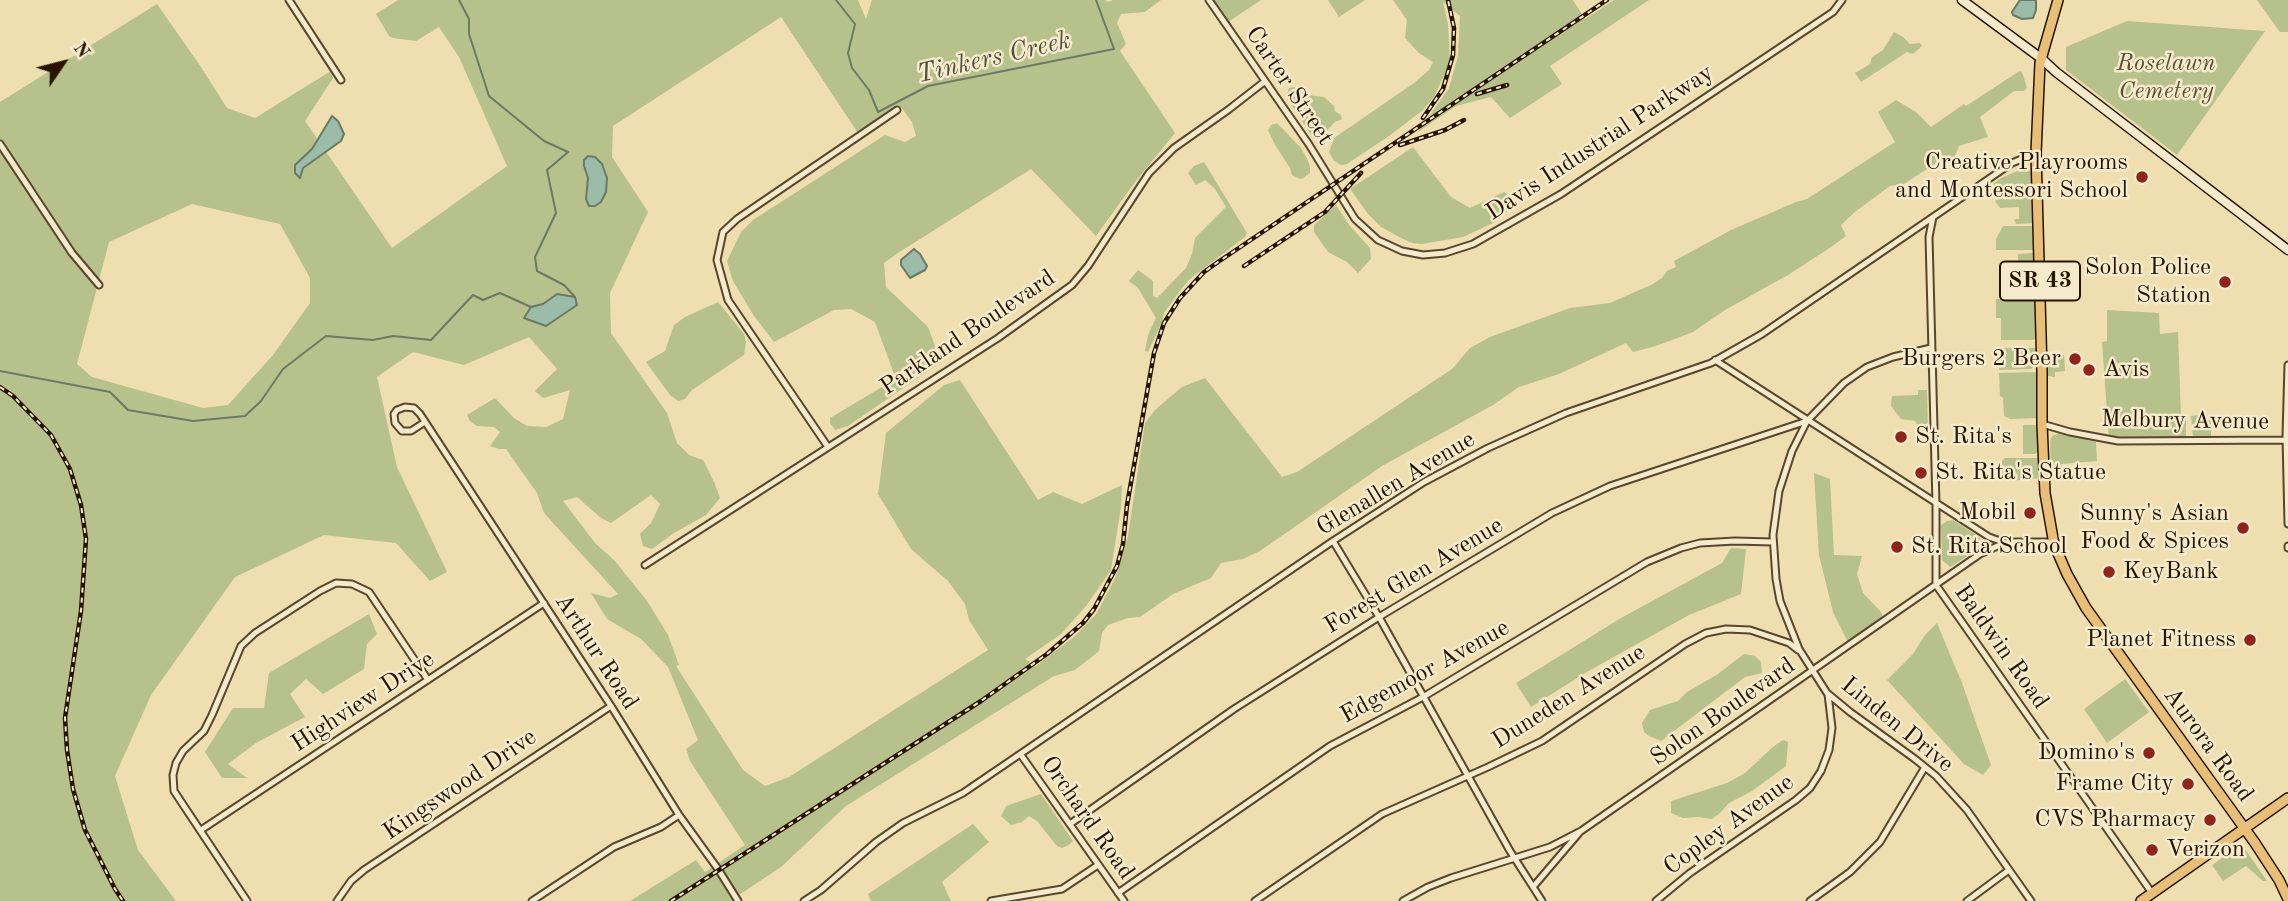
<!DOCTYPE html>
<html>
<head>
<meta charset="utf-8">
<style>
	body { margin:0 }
	#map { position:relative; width:2288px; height:901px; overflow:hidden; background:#efdeaf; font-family:"Old Standard TT",serif }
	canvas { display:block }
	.north { position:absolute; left:28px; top:28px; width:70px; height:70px; -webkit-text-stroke:5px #f5eacb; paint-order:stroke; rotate:55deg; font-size:19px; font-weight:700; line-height:28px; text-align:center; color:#271400 }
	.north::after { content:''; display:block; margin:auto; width:24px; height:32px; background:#271400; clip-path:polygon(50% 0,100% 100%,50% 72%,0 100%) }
</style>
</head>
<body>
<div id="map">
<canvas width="2288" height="901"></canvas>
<div class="north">N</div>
</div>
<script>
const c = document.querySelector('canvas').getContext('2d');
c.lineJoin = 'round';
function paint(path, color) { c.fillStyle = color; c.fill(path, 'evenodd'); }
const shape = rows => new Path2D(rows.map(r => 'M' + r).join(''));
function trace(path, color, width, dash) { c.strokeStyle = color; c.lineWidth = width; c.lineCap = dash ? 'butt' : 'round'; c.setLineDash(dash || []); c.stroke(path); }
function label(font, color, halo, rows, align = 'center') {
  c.font = font + ' "Old Standard TT",serif'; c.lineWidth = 5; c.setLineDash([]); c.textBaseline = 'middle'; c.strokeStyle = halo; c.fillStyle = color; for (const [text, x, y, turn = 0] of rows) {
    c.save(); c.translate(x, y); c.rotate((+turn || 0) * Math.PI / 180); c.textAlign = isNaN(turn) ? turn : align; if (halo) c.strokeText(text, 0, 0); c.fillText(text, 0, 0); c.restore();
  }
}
const green = shape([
	[398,0,858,0,866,19,872,0,1105,0,1108,2,1113,0,1161,0,1145,12,1121,14,1117,23,1126,44,1120,51,1175,133,1135,182,1096,236,1031,169,898,253,884,263,886,287,928,327,941,362,848,426,835,430,830,423,830,418,882,387,894,374,875,322,851,309,834,310,774,342,754,316,733,281,727,261,741,232,753,220,885,135,905,142,916,136,912,122,901,107,860,136,781,17,613,126,612,157,648,212,610,293,611,333,667,413,677,443,689,455,703,460,715,484,720,498,706,515,674,533,652,549,643,546,640,534,651,523,660,504,651,495,611,523,601,518,577,497,563,501,595,543,615,561,647,601,668,635,679,665,676,666,743,770,765,786,789,777,988,650,969,620,965,604,948,581,911,549,878,494,886,433,944,385,960,380,1038,500,1053,492,1082,504,1122,485,1121,507,1111,570,1087,605,1061,634,1025,659,1036,666,1075,636,1097,613,1115,578,1128,536,1145,423,1155,410,1182,387,1205,378,1282,477,1297,472,1452,369,1470,348,1490,337,1570,308,1610,303,1651,285,1662,278,1667,271,1676,267,1674,261,1731,230,1796,202,1807,199,1895,142,1878,112,1896,100,1916,112,1931,127,1964,104,1966,106,2018,72,2021,71,2023,75,2027,88,2024,91,2014,91,1980,117,1988,137,1959,146,1954,159,1936,163,1904,184,1890,186,1856,211,1841,225,1846,236,1831,247,1788,275,1725,310,1693,332,1656,346,1633,352,1626,343,1559,374,1519,387,1493,405,1382,466,1260,551,1243,559,1221,563,1211,578,1173,594,1140,617,1128,618,1108,625,1102,633,1099,651,1075,670,1054,676,846,806,781,867,736,897,738,901,630,901,696,860,705,872,745,845,690,761,686,749,698,740,668,667,641,639,607,619,591,593,610,598,618,594,544,513,537,493,506,449,499,449,490,446,500,432,494,427,477,426,470,421,467,415,495,398,514,418,527,426,546,427,563,419,570,390,543,398,535,391,557,369,529,337,464,365,413,352,377,377,397,467,447,572,430,581,396,543,324,535,235,577,151,695,115,776,138,850,176,901,0,901,0,102,157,4,201,67,227,108,255,118,331,71,333,78,305,121,392,248,507,166,459,57,439,27,416,41,393,38,389,36,376,14],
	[584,166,607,178,606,192,601,202,586,199,588,178],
	[192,204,280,224,310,278,310,303,273,355,228,405,203,408,92,377,77,364,109,242],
	[543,304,577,305,546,326,531,307],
	[1209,0,1261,0,1225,24],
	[1328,0,1365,0,1339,17],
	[1393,0,1573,0,1585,19,1614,0,1649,0,1550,66,1562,84,1510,118,1491,97,1456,106,1418,132,1449,88,1458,56,1460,16,1443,2,1448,24,1450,62,1434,97,1423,110,1389,136,1347,164,1341,165,1334,161,1329,152,1334,138,1414,83,1429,70,1433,62,1419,53,1405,38,1407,20],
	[2257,0,2288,0,2288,32,2280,32],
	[2127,21,2265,31,2177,155,2066,70,2066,47],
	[1894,32,1903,37,1910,44,1920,43,1922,46,1913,54,1907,52,1861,82,1855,73,1870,64,1872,57,1883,50],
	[1294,87,1306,95,1324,97,1334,106,1335,111,1341,115,1342,119,1335,122,1321,137,1314,139,1286,97,1289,88],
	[1277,123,1301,148,1307,159,1310,166,1310,173,1303,178,1300,179,1292,175,1290,168,1274,143,1268,130,1271,125],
	[1413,147,1451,197,1470,208,1504,192,1518,202,1493,223,1463,237,1422,244,1412,243,1401,238,1381,227,1368,214,1350,189],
	[1204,162,1247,233,1245,237,1190,279,1183,287,1164,313,1162,322,1148,352,1145,351,1148,335,1156,318,1138,288,1129,281,1138,270,1153,281,1153,296,1157,298,1186,268,1192,254,1195,238,1226,207,1215,189,1205,180,1196,185,1188,173,1194,166],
	[2027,167,2031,172,2034,223,2016,224,2014,219,2019,219,2019,207,2000,208,1995,201,2002,196,1992,185,2001,178],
	[1336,205,1350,226,1370,248,1371,259,1358,273,1347,262,1328,252,1314,232,1314,225],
	[2003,226,2034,226,2034,250,1996,250,1996,239],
	[2033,253,2034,294,2019,294,2018,254],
	[1996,299,2037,299,2037,338,2033,340,2001,340,2001,318,1996,318],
	[718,302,744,334,746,342,744,355,692,390,685,399,678,401,670,395,646,362,665,351,674,325,685,317],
	[2107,310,2159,313,2160,334,2178,332,2181,417,2186,417,2186,437,2109,440,2102,342,2107,341],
	[1998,348,2037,348,2038,364,2031,369,1999,370],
	[2048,354,2064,355,2065,371,2055,372,2055,377,2048,376],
	[2037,372,2039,418,2010,419,2004,416,2003,398,2000,396,1999,373],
	[1918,390,1927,390,1928,432,1922,432,1915,421,1901,419,1891,406,1892,396,1918,395],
	[2199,415,2201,418,2211,418,2211,437,2193,438,2191,416],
	[2023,425,2039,425,2039,451,2035,454,2023,454],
	[2060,433,2096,442,2097,461,2061,464,2061,475,2054,478,2051,473,2050,441,2052,436],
	[2005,458,2040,458,2040,478,2010,481,2002,477,2002,461],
	[1814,473,1830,479,1834,555,1862,556,1857,574,1863,593,1881,612,1884,620,1849,644,1833,612,1819,555],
	[1953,520,1978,536,1985,545,1950,567,1942,560,1941,525,1947,521],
	[1731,548,1746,549,1741,594,1689,615,1585,673,1531,707,1516,683,1621,618,1722,563],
	[369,614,377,634,367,644,364,669,323,694,306,679,290,694,305,717,256,743,228,764,247,778,222,778,205,752,233,708,264,708,269,673],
	[1937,623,1962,683,1991,765,1983,775,1964,764,1887,680,1913,654,1925,635],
	[1744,654,1755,656,1761,662,1762,673,1745,677,1661,741,1649,736,1644,732,1642,723,1650,710,1678,701,1687,692,1718,674],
	[2125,679,2149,712,2107,743,2084,709],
	[1783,740,1788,742,1786,766,1752,791,1729,803,1720,813,1712,819,1698,817,1683,818,1671,813,1671,801,1727,783,1745,773,1774,746],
	[1041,794,1073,841,1069,845,1062,848,1057,846,1037,821,1029,816,1022,822,1011,825,1001,816,1006,806],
	[973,824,989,842,942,882,951,901,871,901,868,894],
	[2237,848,2245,849,2267,881,2263,881,2246,866,2223,881,2212,865]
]);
const water = shape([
	[2020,0,2036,0,2036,10,2033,18,2022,19,2013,15,2012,12,2020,0],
	[332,116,338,121,344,134,341,141,303,168,300,178,295,173,295,165,312,149,332,116],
	[588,156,595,157,602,164,607,178,606,192,601,202,595,206,589,206,586,199,588,178,584,166,584,160,588,156],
	[914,249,920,254,927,266,925,270,910,278,901,265,901,260,914,249],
	[557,294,575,297,577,305,546,326,524,318,531,307,543,304,557,294]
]);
const stream = shape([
	[459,0,469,19,469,34,489,96,544,141,568,152,547,170,556,213,535,257,537,271,564,285,575,297],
	[836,0,855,24,848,53,852,68,869,90,878,112,928,86,1114,49,1096,0],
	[0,371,110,392,128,410,193,421,245,416,261,401,283,369,326,336,373,340,393,336,431,340,473,295,483,300,500,293,531,307]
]);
const street = shape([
	[289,0,341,80],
	[1209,0,1308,143,1355,219,1378,240,1402,251,1423,255,1445,253,1473,244,1561,194,1833,12,1842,0],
	[0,144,72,253,99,285],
	[1933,217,1929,237,1936,504,1936,585,2152,893],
	[1931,348,1893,357,1867,367,1844,383,1807,421,1792,451,1779,491,1773,535,1776,579,1780,601,1799,649,1827,693,1850,712,1915,759,1936,776,1967,810,2031,901],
	[1715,360,1989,537,2003,542],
	[2288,365,2286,436,2288,524],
	[425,422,411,431,402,431,395,423,394,414,397,410,405,407,414,408,420,414,611,706,679,815,718,869,738,901],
	[2042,424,2070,432,2118,441,2286,440],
	[828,447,728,300,717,260,723,232,737,219,897,110],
	[1333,541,1379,617,1510,851,1542,901],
	[2288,546,2288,548],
	[645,565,998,338,1072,285,1088,266,1149,173,1174,148,1228,110,1264,82],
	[1021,755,1124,901],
	[1070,824,1234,709,1379,617,1552,513,1610,486,1807,421],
	[201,830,544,603],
	[1533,887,1579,833],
	[1118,893,1330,746,1423,697,1647,562,1681,548,1700,543,1735,541,1773,542],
	[247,901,174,791,173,775,176,763,183,751,204,731,212,715,241,646,255,633,320,591,336,583,352,584,369,592,428,680],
	[337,901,351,881,364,870,611,706],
	[532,901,614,847,661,827,679,815],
	[804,901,821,890,876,842,903,823,963,793,1333,541,1424,482,1488,448,1566,413,1711,363,1762,334,2012,163,2036,153],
	[991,901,1062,889,1098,865],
	[1255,901,1382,814,1488,767,1542,741,1685,644,1706,633,1726,629,1750,630,1789,643,1798,650],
	[1403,901,1428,887,1451,878,1550,847,1581,831,1980,554,2002,544,2014,542,2053,542],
	[1656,901,1690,873,1796,800,1810,788,1821,771,1829,750,1832,728,1828,694],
	[1810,901,1850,872,1880,842,1925,767],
	[1967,901,2009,870]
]);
const secondary = shape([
	[1962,0,2042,59,2056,72,2288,250]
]);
const primary = shape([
	[2058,0,2040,63,2036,153,2042,371,2042,424,2045,493,2054,544,2067,574,2086,608,2255,843,2279,880,2288,899],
	[2141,901,2288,798]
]);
const rail = shape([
	[1477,94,1507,85],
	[1423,118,1443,89,1453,55,1454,28,1448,0],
	[1400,145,1445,130,1464,120],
	[1244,266,1325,212,1361,173],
	[0,387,13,396,51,435,70,469,81,505,86,539,81,611,65,718,67,750,73,789,85,830,115,889,123,901],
	[671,901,981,701,1047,654,1083,623,1094,609,1117,566,1123,544,1127,505,1154,353,1164,323,1180,298,1204,272,1218,262,1607,0]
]);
const markers = [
	[2142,177,7,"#8f2418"],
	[2225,282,7,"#8f2418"],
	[2075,359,7,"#8f2418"],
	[2089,370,7,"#8f2418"],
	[1901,437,7,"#8f2418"],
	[1921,473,7,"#8f2418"],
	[2030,513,7,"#8f2418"],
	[2243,528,7,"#8f2418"],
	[1897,547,7,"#8f2418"],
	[2109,572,7,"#8f2418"],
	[2250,640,7,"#8f2418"],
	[2149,753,7,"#8f2418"],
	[2188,784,7,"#8f2418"],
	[2210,820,7,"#8f2418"],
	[2152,850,7,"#8f2418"]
];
const shields = [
	[2040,281,80]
];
const shieldNames = [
	["SR 43",2040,281]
];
const parkNames = [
	["Roselawn",2166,64],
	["Cemetery",2166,92]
];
const streetNames = [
	["Carter Street",1289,86,56],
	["Davis Industrial Parkway",1600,143,-33],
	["Parkland Boulevard",968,333,-34],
	["Melbury Avenue",2185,421,1],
	["Glenallen Avenue",1396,484,-31],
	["Forest Glen Avenue",1414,576,-31],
	["Baldwin Road",2001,647,55],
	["Arthur Road",596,652,57],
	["Edgemoor Avenue",1425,672,-29],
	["Duneden Avenue",1569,697,-32],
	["Highview Drive",363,702,-33],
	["Solon Boulevard",1723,712,-35],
	["Linden Drive",1897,725,39],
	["Aurora Road",2208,745,54],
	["Kingswood Drive",460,785,-34],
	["Orchard Road",1087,818,55],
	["Copley Avenue",1729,825,-36]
];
const poiNames = [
	["Creative Playrooms",2128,163],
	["and Montessori School",2128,191],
	["Solon Police",2211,268],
	["Station",2211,296],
	["Burgers 2 Beer",2061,359],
	["Avis",2103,370,"left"],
	["St. Rita's",1915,437,"left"],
	["St. Rita's Statue",1935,473,"left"],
	["Mobil",2016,513],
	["Sunny's Asian",2229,514],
	["Food & Spices",2229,542],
	["St. Rita School",1911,547,"left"],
	["KeyBank",2123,572,"left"],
	["Planet Fitness",2236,640],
	["Domino's",2135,753],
	["Frame City",2174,784],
	["CVS Pharmacy",2196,820],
	["Verizon",2166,850,"left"]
];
const waterNames = [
	["Tinkers Creek",994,58,-13]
];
paint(green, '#b7c18c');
paint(water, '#9abca8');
trace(water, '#6c7965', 2);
trace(stream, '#6c7965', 2);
trace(street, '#59462c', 9);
trace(secondary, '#271400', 11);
trace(primary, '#271400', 12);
trace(street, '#f5eacb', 5);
trace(secondary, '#f5eacb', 8);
trace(primary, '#e8bf78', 9);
trace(rail, '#271400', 4.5);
trace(rail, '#f5eacb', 2, [5]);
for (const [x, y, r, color] of markers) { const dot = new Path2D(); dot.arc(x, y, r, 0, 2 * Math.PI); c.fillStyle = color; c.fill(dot); trace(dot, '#f5eacb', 2.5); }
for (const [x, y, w] of shields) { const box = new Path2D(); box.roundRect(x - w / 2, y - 19.5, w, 39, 5); c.fillStyle = '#f5eacb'; c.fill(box); trace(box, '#271400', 2); }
label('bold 23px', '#271400', null, shieldNames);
label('italic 24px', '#595131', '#f5eacb', parkNames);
label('24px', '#271400', '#f5eacb', streetNames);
label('24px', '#271400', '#f5eacb', poiNames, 'right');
label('italic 26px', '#4f4f3b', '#f5eacb', waterNames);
</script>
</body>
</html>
